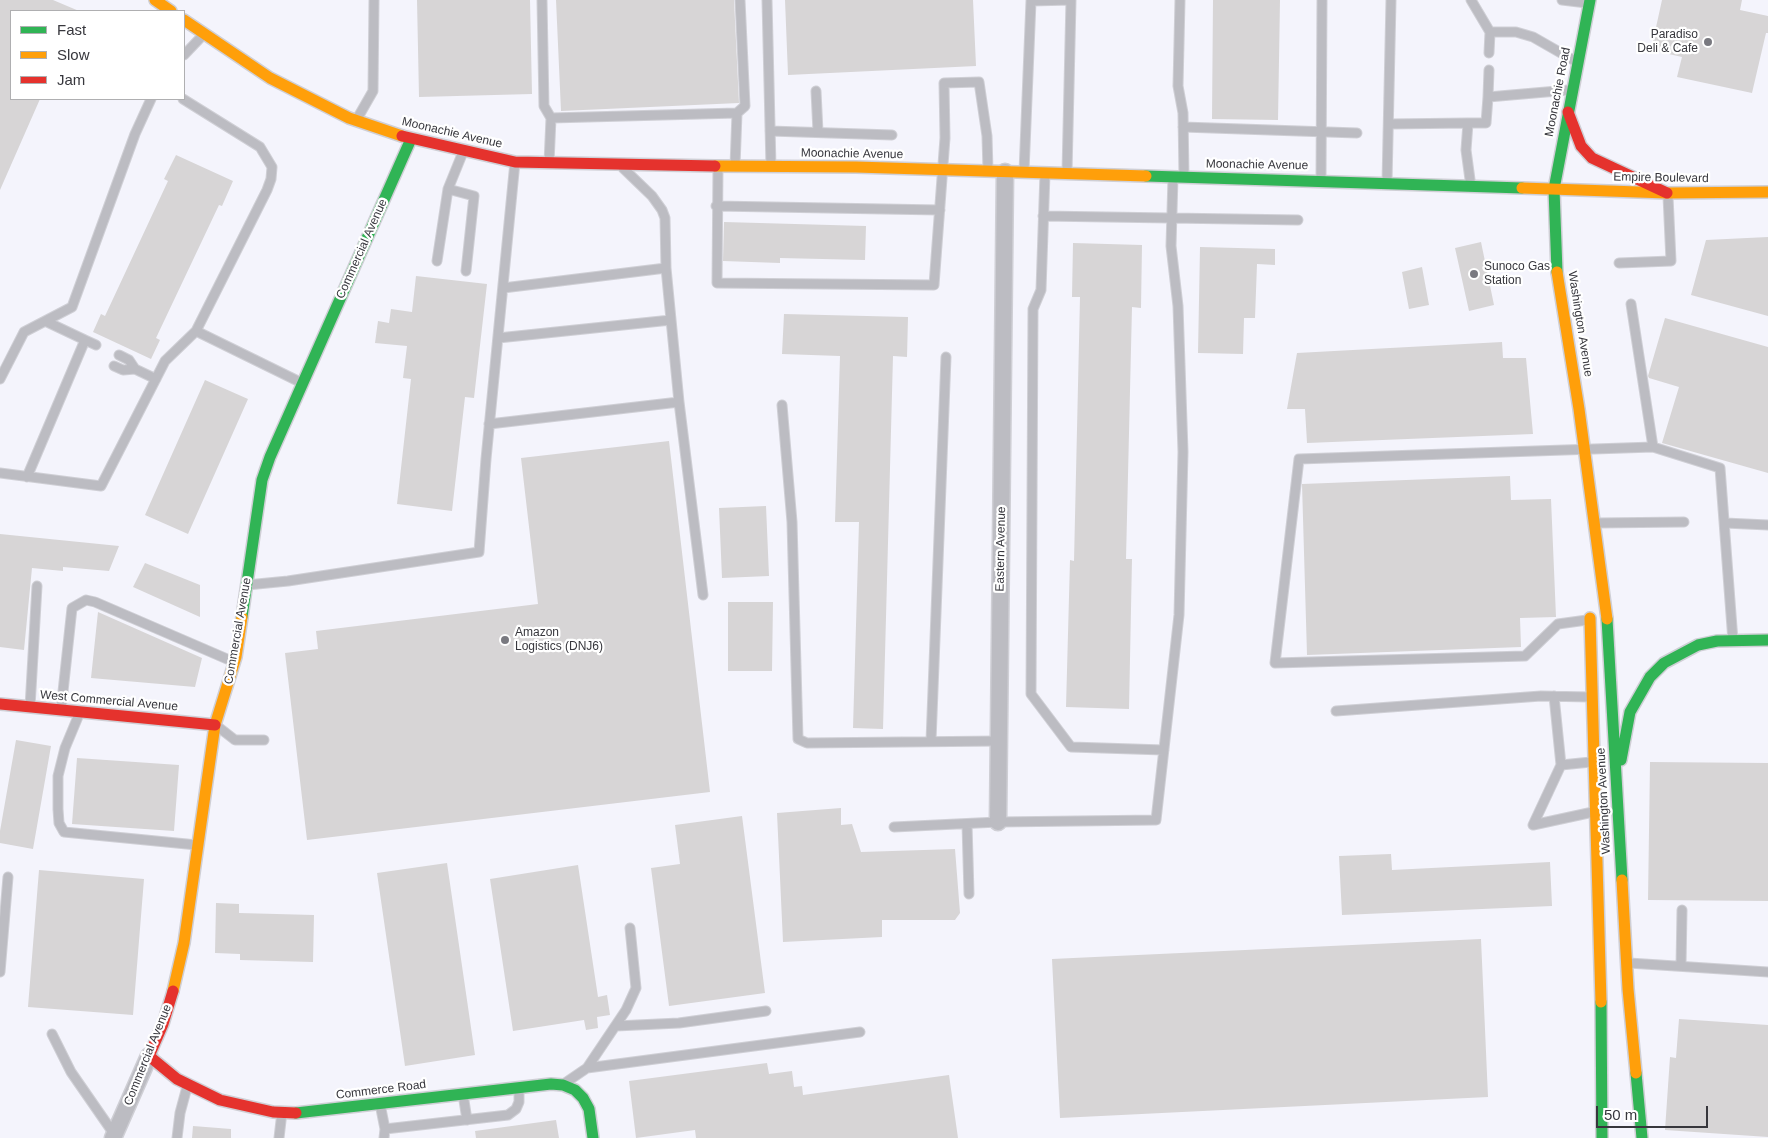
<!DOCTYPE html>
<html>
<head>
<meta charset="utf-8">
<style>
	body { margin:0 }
	#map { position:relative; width:1768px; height:1138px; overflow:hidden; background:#f4f4fc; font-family:Helvetica,sans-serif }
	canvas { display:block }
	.legend { position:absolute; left:10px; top:10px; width:175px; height:90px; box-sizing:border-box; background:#fff; border:1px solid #afafb1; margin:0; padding:6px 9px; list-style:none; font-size:15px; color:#37373d }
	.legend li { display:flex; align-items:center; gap:10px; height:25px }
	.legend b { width:25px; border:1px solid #afafb1 }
	.scale { position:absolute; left:1596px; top:1106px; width:112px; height:22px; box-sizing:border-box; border:2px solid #37373d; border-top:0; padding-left:6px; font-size:15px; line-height:18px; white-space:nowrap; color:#37373d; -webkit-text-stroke:4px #fff; paint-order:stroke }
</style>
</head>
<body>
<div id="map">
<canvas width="1768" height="1138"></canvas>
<ul class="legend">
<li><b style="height:6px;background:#30b455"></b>Fast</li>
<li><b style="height:6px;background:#ff9f0a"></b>Slow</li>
<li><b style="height:6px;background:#e5322d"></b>Jam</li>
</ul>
<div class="scale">50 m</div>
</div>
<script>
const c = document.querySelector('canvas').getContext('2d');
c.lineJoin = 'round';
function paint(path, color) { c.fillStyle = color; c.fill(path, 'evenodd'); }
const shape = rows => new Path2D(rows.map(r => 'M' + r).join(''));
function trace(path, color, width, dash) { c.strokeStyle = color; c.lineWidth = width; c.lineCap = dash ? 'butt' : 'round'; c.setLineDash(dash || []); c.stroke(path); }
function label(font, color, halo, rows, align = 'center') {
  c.font = font + ' Helvetica,sans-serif'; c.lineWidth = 4.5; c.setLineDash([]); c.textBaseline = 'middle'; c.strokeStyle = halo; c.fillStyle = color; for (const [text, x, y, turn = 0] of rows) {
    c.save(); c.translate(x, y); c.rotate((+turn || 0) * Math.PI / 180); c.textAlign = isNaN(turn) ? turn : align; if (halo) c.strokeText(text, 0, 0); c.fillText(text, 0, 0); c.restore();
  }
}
const building = shape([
	[0,0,53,0,79,11,11,11,11,99,40,99,0,190],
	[417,0,530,0,532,94,419,97],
	[556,0,734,0,739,103,561,111],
	[785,0,973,0,976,66,788,75],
	[1213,0,1280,0,1278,120,1212,119],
	[1662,0,1742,0,1740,10,1768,16,1768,33,1766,33,1752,93,1677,77,1682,57,1651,50],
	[176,155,233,181,222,206,219,205,156,338,160,340,151,359,93,332,101,314,105,316,168,181,164,179],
	[724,222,866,226,865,260,780,258,780,263,723,261],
	[1768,237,1768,316,1691,295,1706,240],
	[1481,242,1494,305,1469,311,1455,248],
	[1073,243,1142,245,1141,308,1132,307,1126,559,1132,559,1129,709,1066,707,1070,560,1074,561,1080,297,1072,297],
	[1200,247,1275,249,1275,265,1257,264,1255,318,1244,318,1243,354,1198,353],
	[1422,267,1429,305,1409,309,1402,272],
	[416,276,487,284,474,398,465,397,452,511,397,504,411,379,403,378,407,346,375,343,378,321,389,323,391,309,412,312],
	[784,314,908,317,907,357,893,356,883,729,853,728,859,522,835,522,840,356,782,354],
	[1665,318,1768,347,1768,473,1662,443,1679,387,1649,378,1648,376],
	[1502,342,1503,358,1526,358,1533,434,1307,443,1305,409,1287,409,1297,353],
	[205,380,248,399,188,534,145,515],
	[669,441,710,792,307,840,285,653,318,649,316,631,538,604,521,458],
	[1510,476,1511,500,1551,499,1556,617,1520,618,1521,647,1307,655,1302,484],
	[766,506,769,576,722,578,719,508],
	[0,534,119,546,109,571,63,567,63,571,32,568,24,650,0,647],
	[145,563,200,585,200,617,133,587],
	[728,602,773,602,772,671,728,671],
	[98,612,202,658,195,687,91,678],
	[16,740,51,746,33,849,0,843,0,831],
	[77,758,179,765,174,831,72,824],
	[1650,762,1768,763,1768,901,1648,900],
	[841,808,841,825,852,824,861,852,955,849,960,913,955,920,882,920,882,937,783,942,777,813],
	[742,816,765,993,669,1006,651,868,680,864,675,825],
	[1391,854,1392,870,1550,862,1552,906,1342,915,1339,856],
	[447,863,475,1055,405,1066,377,873],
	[578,865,598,997,607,995,610,1015,597,1017,598,1028,586,1030,584,1020,513,1031,490,879],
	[39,870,144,879,133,1015,28,1007],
	[216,903,239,904,239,913,314,915,313,962,240,960,240,954,215,953],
	[1481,939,1488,1097,1060,1118,1052,959],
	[1679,1019,1768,1025,1768,1137,1665,1130,1670,1057,1676,1058],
	[767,1063,769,1074,792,1071,794,1087,802,1086,803,1095,949,1075,958,1138,696,1138,695,1130,636,1138,629,1081],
	[556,1120,559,1138,476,1138,475,1131],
	[193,1126,231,1129,231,1138,192,1138]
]);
const lane = shape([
	[542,0,544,106,551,118,549,163],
	[767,0,771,167],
	[1180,0,1178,86,1183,113,1184,177],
	[1471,0,1490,32,1489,53],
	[1562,0,1587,3],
	[1490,32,1516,32,1533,37,1575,61],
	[184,55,204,34],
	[816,91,818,132],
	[1488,97,1489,70],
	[183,99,260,147,272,167,271,179,267,190,196,331,302,383],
	[551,118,737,113],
	[357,119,373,91,374,0],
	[1389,124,1468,123],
	[1183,127,1357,133],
	[770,131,892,135],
	[735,166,737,113,745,106,740,0],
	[718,167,717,283,934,285,945,138,944,83,979,82,987,136,988,171],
	[623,168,652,196,662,210,665,218,666,268],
	[1024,172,1031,1,1071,0,1067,173],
	[1045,173,1041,290,1033,309,1031,694,1071,747,1164,750],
	[1321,180,1322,0],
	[1387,183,1391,0],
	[1471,187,1466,150,1468,123,1486,123,1488,97,1569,90],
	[448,189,474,196,466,271],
	[716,206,940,210],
	[1043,216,1298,220],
	[437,261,448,189,463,152],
	[1619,263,1671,261,1668,196],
	[1631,304,1653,447],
	[498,338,671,320],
	[85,340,96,345],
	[114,366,123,370,135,369,129,360,119,355],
	[135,369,156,379],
	[0,379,24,332,72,307,135,134,151,99],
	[679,402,703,595],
	[782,405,792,522,798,739,807,743,999,741],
	[489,424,679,402,666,268,503,288],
	[0,473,101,486,165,361,196,331],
	[27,477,85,340,45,321],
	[1597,523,1684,522],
	[1725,523,1768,525],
	[247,585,288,581,479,552,486,459,515,162],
	[1587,620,1558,624,1525,656,1275,663,1299,459,1653,447,1720,468,1733,641],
	[1554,696,1561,765,1591,762],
	[30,707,37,586],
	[61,710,72,608,86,600,95,602,234,662],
	[1336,711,1541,696,1590,697],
	[80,712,65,748,58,776,58,809,59,823,64,832,197,845],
	[217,726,235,740,264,740],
	[931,741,946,357],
	[967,824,969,894],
	[1533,825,1561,765],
	[1533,825,1593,812],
	[894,827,998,822,1156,820,1179,615,1183,452,1178,306,1171,246,1173,177],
	[1629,963,1768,972],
	[1681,966,1682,910],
	[0,972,8,877],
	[616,1026,679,1023,766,1011],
	[52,1034,71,1072,114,1134],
	[587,1068,626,1010,636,988,630,928],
	[565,1083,587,1068,860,1032],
	[463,1094,467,1120],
	[380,1104,385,1129,384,1138],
	[385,1129,508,1115,516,1109,519,1102,519,1088],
	[177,1138,180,1113,187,1087],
	[279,1138,282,1112]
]);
const street = shape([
	[998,822,1005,172],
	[113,1138,149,1056]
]);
const fast = shape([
	[1146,176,1522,188],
	[1557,272,1554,189,1590,0],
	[242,617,262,480,270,457,411,139],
	[1607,619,1622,880],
	[1621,760,1630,712,1650,677,1664,663,1698,645,1717,641,1768,640],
	[1601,1002,1602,1138],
	[1636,1073,1642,1138],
	[296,1113,551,1084,563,1085,575,1090,583,1098,589,1109,593,1138]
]);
const slow = shape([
	[155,0,171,11],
	[184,20,270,78,349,118,402,136],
	[715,166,856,167,1146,176],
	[1522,188,1667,193,1768,192],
	[1557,272,1579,409,1607,619],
	[1590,618,1601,1002],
	[1622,880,1628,989,1636,1073],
	[173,991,184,943,215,725,236,657,242,617]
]);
const jam = shape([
	[1568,112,1581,146,1592,158,1667,193],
	[402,136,515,162,715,166],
	[0,704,215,725],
	[173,991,163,1024,149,1056,177,1079,220,1100,273,1112,296,1113]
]);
const markers = [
	[1708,42,5,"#797980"],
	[1474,274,5,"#797980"],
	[505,640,5,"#797980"]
];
const poiNames = [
	["Paradiso",1698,35,"right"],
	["Deli & Cafe",1698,49,"right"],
	["Sunoco Gas",1484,267],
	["Station",1484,281],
	["Amazon",515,633],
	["Logistics (DNJ6)",515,647]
];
const streetNames = [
	["Moonachie Road",1558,92,-79],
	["Moonachie Avenue",452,133,13],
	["Moonachie Avenue",852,154,1],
	["Moonachie Avenue",1257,165,1],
	["Empire Boulevard",1661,178,1],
	["Commercial Avenue",362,249,-66],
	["Washington Avenue",1580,324,81],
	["Eastern Avenue",1001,549,-89],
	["Commercial Avenue",238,631,-80],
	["West Commercial Avenue",109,701,5],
	["Washington Avenue",1604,801,-93],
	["Commercial Avenue",148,1055,-68],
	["Commerce Road",381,1090,-7]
];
paint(building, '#d7d5d6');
trace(lane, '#cfcfd5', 11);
trace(street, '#cfcfd5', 19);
trace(fast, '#cfcfd5', 14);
trace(slow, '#cfcfd5', 14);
trace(jam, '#cfcfd5', 14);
trace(lane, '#bcbcc2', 9);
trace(street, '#bcbcc2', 16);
trace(fast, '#30b455', 11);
trace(slow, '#ff9f0a', 11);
trace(jam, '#e5322d', 11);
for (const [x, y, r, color] of markers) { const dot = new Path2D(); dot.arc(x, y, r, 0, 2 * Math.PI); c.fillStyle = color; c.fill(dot); trace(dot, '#fff', 2); }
label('12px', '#37373d', '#fff', poiNames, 'left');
label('12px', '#37373d', '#fff', streetNames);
</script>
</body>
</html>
